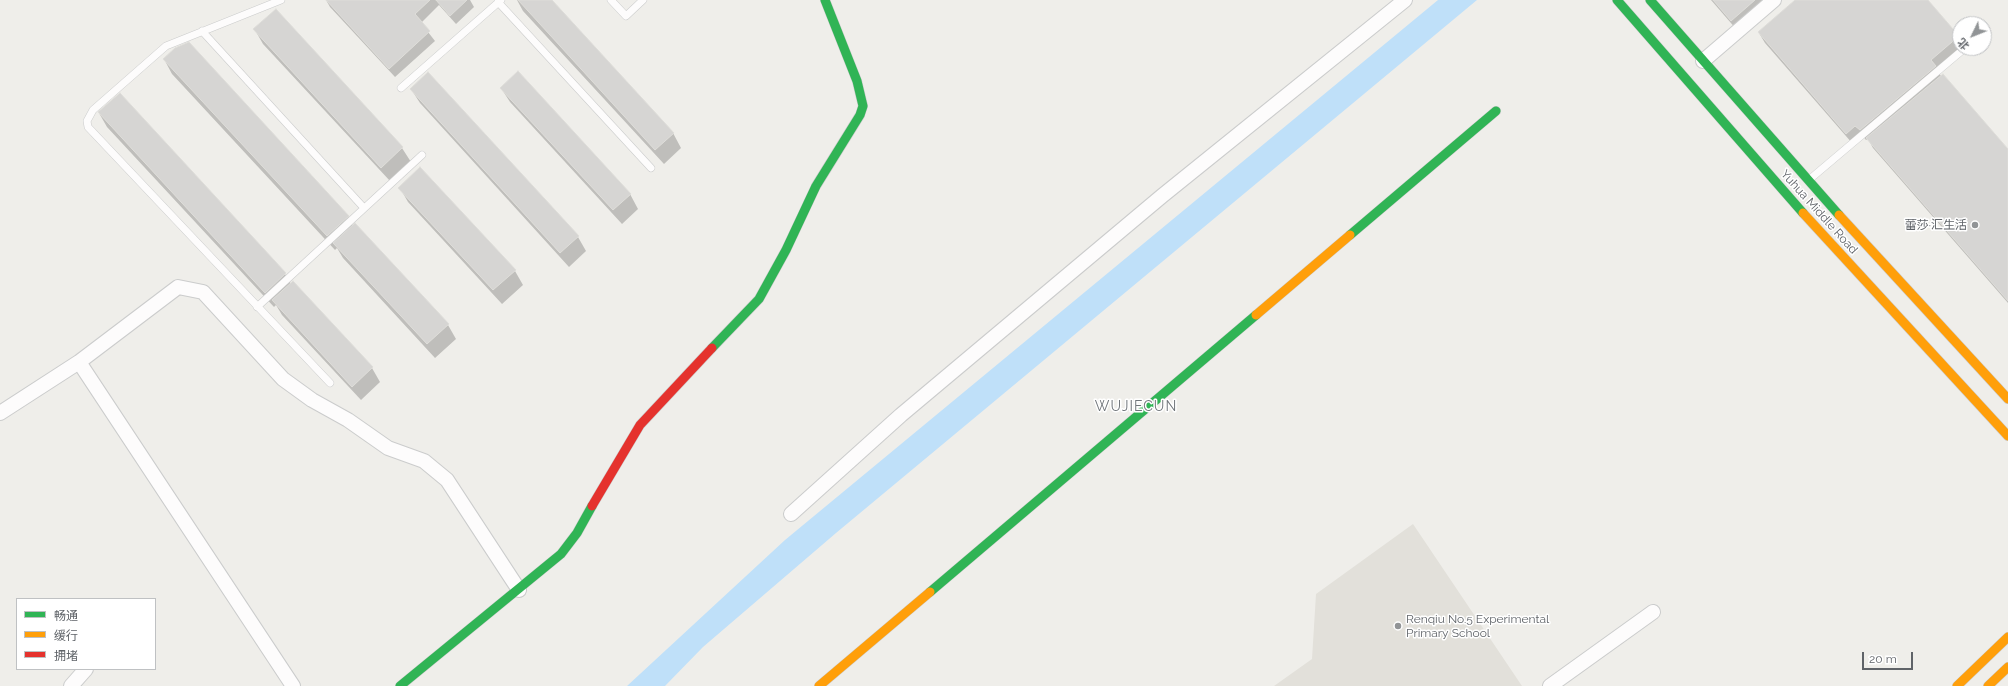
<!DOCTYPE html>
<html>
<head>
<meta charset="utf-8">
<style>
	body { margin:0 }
	#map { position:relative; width:2008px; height:686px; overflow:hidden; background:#efeeea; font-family:Raleway,"Noto Sans SC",sans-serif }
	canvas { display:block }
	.legend { position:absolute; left:16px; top:598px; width:140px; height:72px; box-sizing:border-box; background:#fff; border:1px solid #bfc1c3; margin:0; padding:5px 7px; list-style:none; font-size:12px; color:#5f6368 }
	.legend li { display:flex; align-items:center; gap:8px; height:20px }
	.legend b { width:20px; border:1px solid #bfc1c3 }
	.north { position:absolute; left:1952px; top:16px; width:40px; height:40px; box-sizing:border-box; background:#fff; border:1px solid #bfc1c3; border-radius:50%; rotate:227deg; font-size:11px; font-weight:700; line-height:16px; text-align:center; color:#5f6368 }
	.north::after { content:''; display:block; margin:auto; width:14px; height:18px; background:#919496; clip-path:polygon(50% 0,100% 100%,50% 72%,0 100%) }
	.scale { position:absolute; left:1862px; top:652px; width:51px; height:18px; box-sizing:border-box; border:2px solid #5f6368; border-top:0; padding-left:5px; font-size:12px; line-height:14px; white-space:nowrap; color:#5f6368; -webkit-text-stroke:3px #fff; paint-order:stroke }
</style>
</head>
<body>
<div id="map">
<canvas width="2008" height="686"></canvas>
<ul class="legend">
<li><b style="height:5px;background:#30b455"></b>畅通</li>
<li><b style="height:5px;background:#ff9f0a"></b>缓行</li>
<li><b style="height:5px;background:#e5322d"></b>拥堵</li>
</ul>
<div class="north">北</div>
<div class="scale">20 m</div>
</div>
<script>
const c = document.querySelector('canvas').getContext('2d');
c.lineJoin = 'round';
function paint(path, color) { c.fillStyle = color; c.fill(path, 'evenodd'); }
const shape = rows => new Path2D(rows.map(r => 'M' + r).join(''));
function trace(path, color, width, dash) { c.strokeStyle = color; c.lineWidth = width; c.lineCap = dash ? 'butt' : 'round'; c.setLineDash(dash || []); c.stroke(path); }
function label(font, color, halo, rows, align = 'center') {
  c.font = font + ' Raleway,"Noto Sans SC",sans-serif'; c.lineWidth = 3; c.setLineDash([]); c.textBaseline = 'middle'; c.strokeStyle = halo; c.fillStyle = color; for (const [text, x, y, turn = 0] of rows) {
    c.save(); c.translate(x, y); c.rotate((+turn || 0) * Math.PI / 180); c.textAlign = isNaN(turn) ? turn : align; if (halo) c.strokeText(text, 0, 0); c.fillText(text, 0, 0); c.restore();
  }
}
const education = shape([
	[1413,524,1522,686,1274,686,1312,659,1316,594]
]);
const water = shape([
	[1438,0,1477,0,836,533,703,647,665,686,627,686,785,540]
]);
const shadow = shape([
	[326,0,470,0,474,7,456,24,439,5,421,23,435,41,395,77,330,7],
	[517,0,551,0,673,133,681,148,664,164,523,11],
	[1711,0,1772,0,1737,30],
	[1796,0,1927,0,1958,36,1960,48,1937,70,1941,76,2008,150,2008,303,1873,148,1868,139,1866,140,1862,135,1852,143,1765,43,1759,33],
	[275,10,402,148,411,162,390,181,263,44,255,30],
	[164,59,348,216,353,226,448,325,456,339,435,358,343,258,337,248,335,250,172,74],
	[501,88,630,194,638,209,622,224,510,102],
	[411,89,578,237,586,251,569,267,420,103],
	[120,94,285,274,291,284,372,368,380,382,361,400,282,315,276,305,274,307,107,127,99,113],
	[400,188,515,271,523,285,502,304,408,202]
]);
const building = shape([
	[326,0,430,0,415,14,430,31,389,69,326,0],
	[436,0,467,0,450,16,436,0],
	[518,0,552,0,674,133,655,150,518,0],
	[1713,0,1755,0,1731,21,1713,0],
	[1795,0,1928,0,1959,36,1931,60,1936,66,1860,130,1855,126,1846,134,1758,32,1795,0],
	[276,9,403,147,381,168,253,29,276,9],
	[189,42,349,216,327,236,163,59,175,48,189,42],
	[518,71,631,194,613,210,500,88,518,71],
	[428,72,579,236,560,253,410,89,428,72],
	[1943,74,2008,149,2008,301,1866,138,1943,74],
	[120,93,286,273,265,293,98,112,120,93],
	[420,167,516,270,493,290,398,188,420,167],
	[355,223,449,324,427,344,333,243,355,223],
	[293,281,373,367,352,387,272,300,293,281]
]);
const lane = shape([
	[281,0,166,46,93,110,87,121,88,127,330,383],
	[611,0,626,16,643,0],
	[498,2,651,168],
	[202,31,364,208],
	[401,88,501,0],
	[1810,179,1965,48],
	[257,307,422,155]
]);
const street = shape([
	[1703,61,1774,0],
	[79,362,293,686],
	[0,413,79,362,178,287,203,292,283,379,312,400,348,420,388,448,424,461,447,480,519,590],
	[791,514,901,415,1162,196,1405,0],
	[71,686,86,669],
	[1550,686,1653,612]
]);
const fast = shape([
	[1617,0,1803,213],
	[1650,0,1839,215],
	[1350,235,1496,111],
	[712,348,759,299,786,250,816,186,860,115,863,106,857,81,825,0],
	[930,592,1256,315],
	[400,686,561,554,577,533,592,506]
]);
const slow = shape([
	[1803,213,2008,436],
	[1839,215,2008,399],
	[1256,315,1350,235],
	[819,686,930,592],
	[1957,686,2008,637],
	[1988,686,2008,667]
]);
const jam = shape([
	[592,506,640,425,712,348]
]);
const markers = [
	[1975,225,4,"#919496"],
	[1398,626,4,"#919496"]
];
const streetNames = [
	["Yuhua Middle Road",1819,212,48]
];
const poiNames = [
	["蕾莎·汇生活",1967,225],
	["Renqiu No.5 Experimental",1406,619,"left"],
	["Primary School",1406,633,"left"]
];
const quarterNames = [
	["WUJIECUN",1136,407]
];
paint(education, '#e2e0da');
paint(water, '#bfe0f9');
paint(shadow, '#0003');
paint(building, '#d6d5d3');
trace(building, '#deddd9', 1);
trace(lane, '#cbcccc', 8);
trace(street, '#cbcccc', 16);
trace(fast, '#cacacb', 10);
trace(slow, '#cacacb', 10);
trace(jam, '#cacacb', 10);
trace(lane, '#fdfcfc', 7);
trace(street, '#fdfcfc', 14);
trace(fast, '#30b455', 9);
trace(slow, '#ff9f0a', 9);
trace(jam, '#e5322d', 9);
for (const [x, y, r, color] of markers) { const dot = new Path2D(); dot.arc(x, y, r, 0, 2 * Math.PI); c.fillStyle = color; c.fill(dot); trace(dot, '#fff', 1.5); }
label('12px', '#5f6368', '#fff', streetNames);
label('12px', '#5f6368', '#fff', poiNames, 'right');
c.letterSpacing = '1px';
label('14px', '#70757a', '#fff', quarterNames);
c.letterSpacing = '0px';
</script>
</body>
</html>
